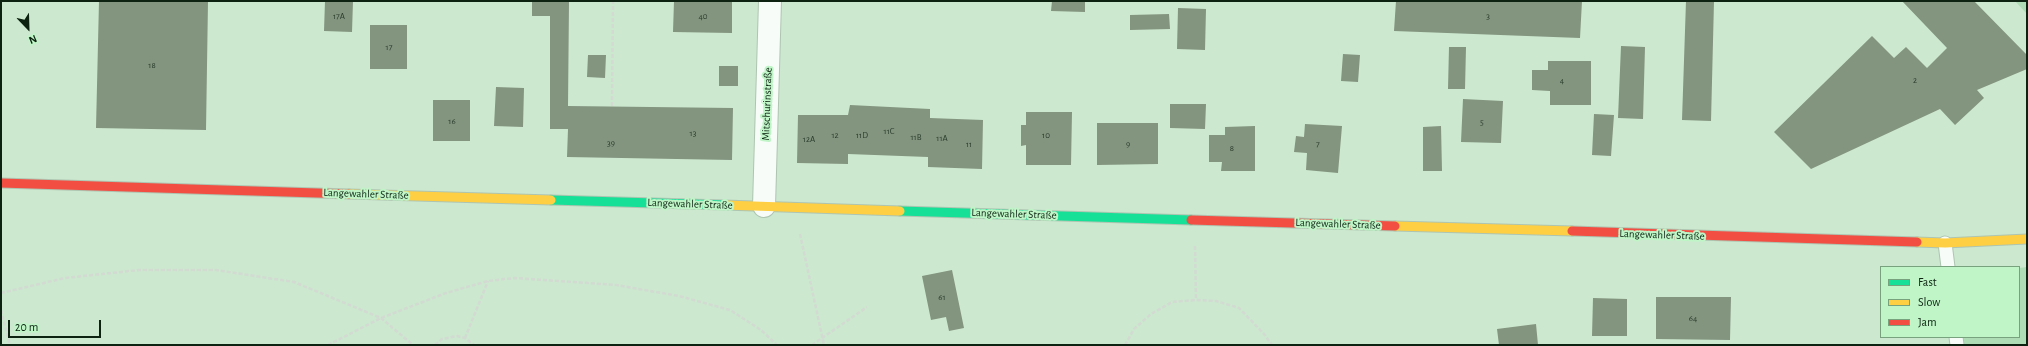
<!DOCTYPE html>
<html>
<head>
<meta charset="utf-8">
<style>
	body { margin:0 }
	#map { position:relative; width:2028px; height:346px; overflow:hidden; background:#cce8cf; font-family:"Alegreya Sans",sans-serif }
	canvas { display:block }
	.frame { position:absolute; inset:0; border:2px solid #0d2211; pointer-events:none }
	.legend { position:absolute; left:1880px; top:266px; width:140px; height:72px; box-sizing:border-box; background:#bff5c7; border:1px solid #78a17e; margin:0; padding:5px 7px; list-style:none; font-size:12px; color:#0d2211 }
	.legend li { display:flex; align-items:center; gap:8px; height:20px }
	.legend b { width:20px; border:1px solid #78a17e }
	.north { position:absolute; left:8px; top:8px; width:40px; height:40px; -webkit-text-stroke:3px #bff5c7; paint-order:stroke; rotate:157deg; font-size:11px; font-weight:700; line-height:16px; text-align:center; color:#0d2211 }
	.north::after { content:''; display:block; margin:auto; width:14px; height:18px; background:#0d2211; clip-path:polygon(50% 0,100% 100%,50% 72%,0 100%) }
	.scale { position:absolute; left:8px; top:320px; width:93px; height:18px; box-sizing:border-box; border:2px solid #0d2211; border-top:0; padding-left:5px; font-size:12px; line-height:14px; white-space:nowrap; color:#0d2211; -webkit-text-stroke:3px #bff5c7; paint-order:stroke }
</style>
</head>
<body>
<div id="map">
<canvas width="2028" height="346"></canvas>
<div class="frame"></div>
<ul class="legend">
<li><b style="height:5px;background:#16e098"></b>Fast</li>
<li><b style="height:5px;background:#ffcf43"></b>Slow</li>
<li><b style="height:5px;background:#f24e42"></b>Jam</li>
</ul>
<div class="north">N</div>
<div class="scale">20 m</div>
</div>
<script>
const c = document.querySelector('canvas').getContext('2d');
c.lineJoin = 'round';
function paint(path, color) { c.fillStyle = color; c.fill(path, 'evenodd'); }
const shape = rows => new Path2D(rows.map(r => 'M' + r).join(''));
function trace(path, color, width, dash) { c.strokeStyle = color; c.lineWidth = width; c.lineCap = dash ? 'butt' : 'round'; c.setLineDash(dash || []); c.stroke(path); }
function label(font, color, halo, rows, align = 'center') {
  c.font = font + ' "Alegreya Sans",sans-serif'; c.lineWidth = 4; c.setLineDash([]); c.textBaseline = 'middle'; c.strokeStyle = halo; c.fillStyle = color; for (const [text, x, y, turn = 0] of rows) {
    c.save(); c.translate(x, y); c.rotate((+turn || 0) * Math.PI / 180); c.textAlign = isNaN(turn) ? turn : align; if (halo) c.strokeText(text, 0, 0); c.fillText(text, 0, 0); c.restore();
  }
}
const green = shape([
	[2015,1,2027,1,2027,14],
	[2027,267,2027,345,1964,345,1963,337,2019,337,2019,268]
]);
const building = shape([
	[99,1,208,1,206,130,96,128],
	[325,1,353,1,352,32,324,31],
	[532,1,569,1,568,106,733,108,732,160,567,157,568,129,550,129,550,16,532,16],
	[674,1,732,1,732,33,673,32],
	[1052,1,1085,1,1085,12,1051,11],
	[1396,1,1582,1,1580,38,1394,31],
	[1686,1,1714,1,1711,121,1682,120],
	[1902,1,1974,1,2027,55,2027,69,1977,90,1984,98,1955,125,1940,109,1811,169,1774,132,1872,36,1894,58,1906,47,1927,68,1947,48],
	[1178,8,1206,9,1205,50,1177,49],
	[1169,14,1170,29,1130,30,1130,15],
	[370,25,407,25,407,69,370,69],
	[1621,46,1645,47,1643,119,1618,118],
	[1449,47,1466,47,1465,89,1448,89],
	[1343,54,1360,55,1358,82,1341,81],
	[588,55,606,55,605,78,587,77],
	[1548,61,1591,61,1591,105,1550,105,1550,91,1532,90,1532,70,1548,70],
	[719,66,738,66,738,86,719,86],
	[496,87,524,88,523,127,494,126],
	[1463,99,1503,101,1501,143,1461,142],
	[433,100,470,100,470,141,433,141],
	[1170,104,1206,104,1205,129,1170,128],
	[850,105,930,109,930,118,983,120,982,169,928,167,928,157,848,154,848,164,797,163,798,115,848,115],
	[1026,112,1072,112,1071,165,1026,165,1026,145,1021,146,1021,125,1026,125],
	[1594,114,1614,115,1611,156,1592,155],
	[1097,123,1158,123,1158,164,1097,165],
	[1305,124,1342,126,1338,173,1306,170,1307,153,1294,152,1296,136,1304,137],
	[1255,126,1255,171,1221,171,1222,162,1209,162,1209,135,1225,135,1225,127],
	[1441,126,1442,171,1423,171,1423,127],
	[952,270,964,328,949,331,946,317,931,320,922,276],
	[1656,297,1731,297,1730,340,1656,339],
	[1593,298,1627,299,1627,336,1592,336],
	[1536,324,1538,345,1499,345,1497,329]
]);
const path = shape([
	[612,106,613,1],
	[800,234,824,345],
	[1195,246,1196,300],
	[1,293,65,278,139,270,216,270,294,282,381,318,413,345],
	[1,310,10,345],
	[465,338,488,281],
	[328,345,381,318,446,293,488,281,515,278,616,285,679,296,730,310,761,330,777,345],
	[435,345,442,339,457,336,465,338,474,345],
	[812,345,867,307],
	[1125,345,1134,329,1151,314,1172,302,1196,300,1216,301,1239,308,1264,334,1272,345]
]);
const lane = shape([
	[1945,243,1948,267],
	[1956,337,1957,345]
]);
const street = shape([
	[764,206,770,1]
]);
const fast = shape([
	[551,200,724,205],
	[900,211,1191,220]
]);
const slow = shape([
	[349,194,551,200],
	[724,205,900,211],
	[1395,226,1572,231],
	[1917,242,1945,243,2027,239]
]);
const jam = shape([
	[1,183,349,194],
	[1191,220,1395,226],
	[1572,231,1917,242]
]);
const numberNames = [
	["17A",339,16],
	["40",703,16],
	["3",1488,16],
	["17",389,47],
	["18",152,65],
	["4",1562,80],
	["2",1915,80],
	["16",452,121],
	["5",1482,122],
	["11C",889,131],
	["13",693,133],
	["12",835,135],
	["11D",862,135],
	["10",1046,135],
	["11B",916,137],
	["11A",942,138],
	["12A",809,139],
	["39",611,143],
	["11",969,144],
	["9",1128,144],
	["7",1318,144],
	["8",1232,148],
	["61",942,297],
	["64",1693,318]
];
const streetNames = [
	["Mitschurinstraße",767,104,-88],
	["Langewahler Straße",366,194,2],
	["Langewahler Straße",690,204,2],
	["Langewahler Straße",1014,214,2],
	["Langewahler Straße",1338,224,2],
	["Langewahler Straße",1662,235,2]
];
paint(green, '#aedcb5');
paint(building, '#83947f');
trace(lane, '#aec5b1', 15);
trace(street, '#aec5b1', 24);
trace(fast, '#aec5b1', 11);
trace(slow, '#aec5b1', 11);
trace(jam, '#aec5b1', 11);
trace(path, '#d2dad2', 2.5, [4, 2]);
trace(lane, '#f7fcf8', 13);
trace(street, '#f7fcf8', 22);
trace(fast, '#16e098', 9);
trace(slow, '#ffcf43', 9);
trace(jam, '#f24e42', 9);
label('9px', '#2a3e2c', null, numberNames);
label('11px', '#0d2211', '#bff5c7', streetNames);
</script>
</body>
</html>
